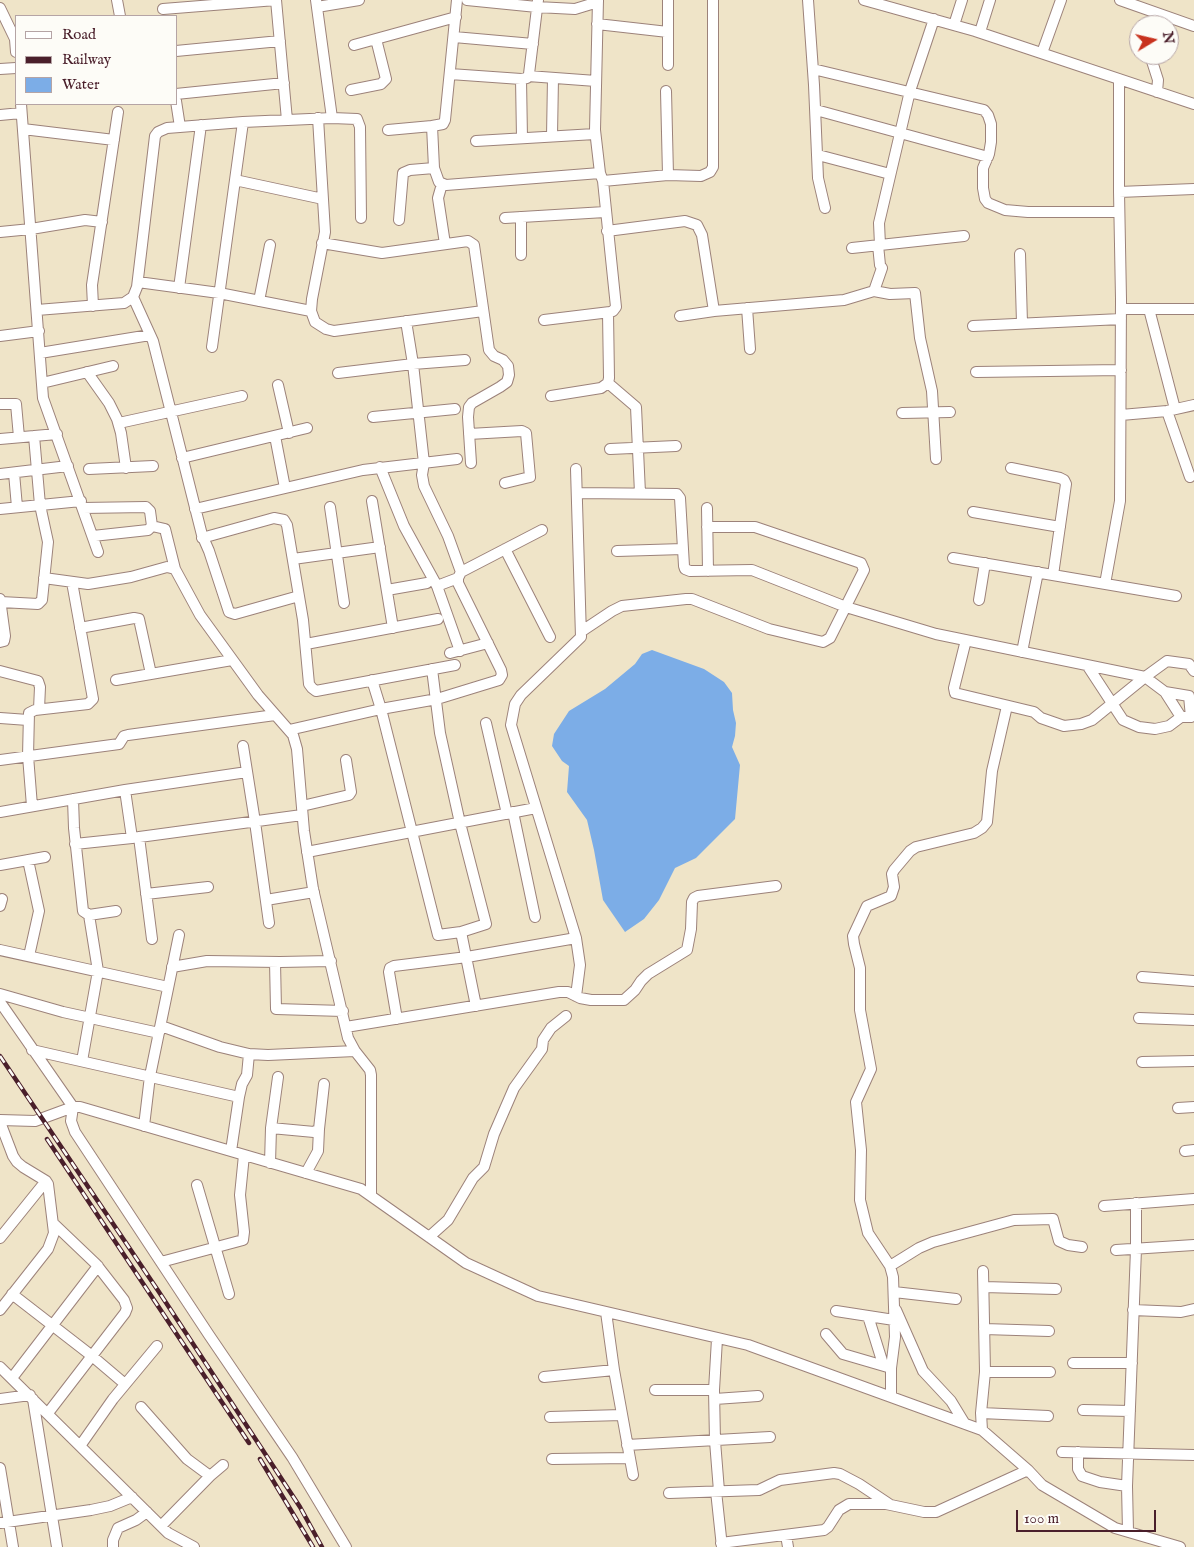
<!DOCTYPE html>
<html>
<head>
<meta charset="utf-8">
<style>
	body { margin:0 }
	#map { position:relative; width:1194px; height:1547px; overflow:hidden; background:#efe4c8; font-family:"IM FELL English",serif }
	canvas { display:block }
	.legend { position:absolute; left:15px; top:15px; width:162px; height:90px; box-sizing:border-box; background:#fdfcf7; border:1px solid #b5a4a5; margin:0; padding:6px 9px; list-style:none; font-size:15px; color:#4a1f2b }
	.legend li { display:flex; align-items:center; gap:10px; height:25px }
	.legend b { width:25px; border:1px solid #b5a4a5 }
	.north { position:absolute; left:1129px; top:15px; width:50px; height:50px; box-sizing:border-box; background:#fdfcf7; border:1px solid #b5a4a5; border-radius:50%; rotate:81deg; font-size:14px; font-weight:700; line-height:20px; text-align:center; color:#4a1f2b }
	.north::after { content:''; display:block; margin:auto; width:18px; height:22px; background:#c8321e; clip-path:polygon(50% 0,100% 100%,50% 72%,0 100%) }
	.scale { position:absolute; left:1016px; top:1510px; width:140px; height:22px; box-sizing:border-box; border:2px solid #4a1f2b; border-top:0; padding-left:6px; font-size:15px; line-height:18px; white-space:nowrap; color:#4a1f2b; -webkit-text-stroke:4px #fdfcf7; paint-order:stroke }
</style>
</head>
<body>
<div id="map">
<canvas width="1194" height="1547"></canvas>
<ul class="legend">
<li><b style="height:6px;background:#fff"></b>Road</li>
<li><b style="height:6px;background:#4a1f2b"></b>Railway</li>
<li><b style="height:14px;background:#7cade7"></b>Water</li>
</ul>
<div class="north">N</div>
<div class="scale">100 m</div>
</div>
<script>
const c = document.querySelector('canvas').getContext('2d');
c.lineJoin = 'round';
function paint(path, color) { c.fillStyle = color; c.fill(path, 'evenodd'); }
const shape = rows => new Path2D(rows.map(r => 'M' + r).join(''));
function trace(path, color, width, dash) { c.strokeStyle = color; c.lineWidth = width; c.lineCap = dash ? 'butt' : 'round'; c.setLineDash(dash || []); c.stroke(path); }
const water = shape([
	[652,650,704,669,724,682,732,693,733,710,736,723,735,736,732,747,740,765,735,819,696,858,675,868,659,900,644,919,625,932,603,900,594,850,587,820,567,792,569,766,562,761,552,746,554,734,569,711,605,689,635,664,642,654]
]);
const minor = shape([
	[117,0,120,16],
	[276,0,287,120],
	[316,0,332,118],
	[457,0,445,120,443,124,432,126,434,168,439,182,446,185,600,173],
	[467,0,537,7,575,9,598,2],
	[668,0,668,65],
	[808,0,814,85,818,178,825,208],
	[864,0,975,31,1194,104],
	[1120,0,1194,26],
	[317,7,359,0],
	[0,8,15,39,16,52],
	[163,9,276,0],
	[597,24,668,32],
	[954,25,962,0],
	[1159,25,1162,15],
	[980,32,990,0],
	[454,37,533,44],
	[354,45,456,17],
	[176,51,280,41],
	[1042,53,1061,0],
	[1150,55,1158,80,1157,92],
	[0,69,16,68],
	[813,69,984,110,988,115,991,124,991,142,989,154,983,168,983,188,985,199,988,203,1005,210,1028,212,1119,212],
	[450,74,521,79,527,78,529,74,538,0],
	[528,76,596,81],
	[521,79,522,138],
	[351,90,381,84,386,79,376,39],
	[666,91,668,175],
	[176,94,284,83],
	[176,101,180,127],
	[21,104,43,398,98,552],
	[816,110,988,157],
	[0,115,21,113],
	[318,118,325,232,312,299,311,311,315,322,326,329,334,331,483,311],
	[23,129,114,140],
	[388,130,432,126],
	[552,136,553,78],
	[476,141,595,134],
	[818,155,890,174],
	[235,180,323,199],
	[603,181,668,175,701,176,710,172,713,167,713,0],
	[442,184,438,198,445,244],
	[1119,192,1194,189],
	[521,217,521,255],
	[505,218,605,212],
	[399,220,403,173,410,170,434,168],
	[607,231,685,221,697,225,702,235,714,311],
	[0,232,31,229,85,220,102,222],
	[322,243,382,253,468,241,474,245,489,350,494,356,503,360,508,366,509,375,507,382,500,387,472,403,469,407,468,417,471,463],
	[878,245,880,265,882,268,874,291,890,294,915,293,920,338,932,391,936,459],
	[880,245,879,223,910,91,934,19],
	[852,248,964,236],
	[1020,254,1022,323],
	[138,282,219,293,311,311],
	[179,288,201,125],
	[133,297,153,341,202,535,209,551,229,612,235,614,299,596],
	[259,301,270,245],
	[93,306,92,285,118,112],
	[747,308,750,349],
	[1121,309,1194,309],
	[1149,309,1175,409],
	[37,310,124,303,133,297,137,287,155,136,158,132,167,128,243,122,332,118,357,119,360,127,361,218],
	[680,316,714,311,844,300,874,291],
	[544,320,610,312,613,311,616,307,603,181,600,173,595,130,598,0],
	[406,321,413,364,424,463,422,475,424,486,448,536,461,572],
	[973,326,1121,319],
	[0,336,39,331],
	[212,347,243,122],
	[40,353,150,335],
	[87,372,109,403,117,419,121,433,126,468],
	[976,372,1121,370],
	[338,373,413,364,465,360],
	[42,383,113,366],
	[608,383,636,407,640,493],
	[278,385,289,433],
	[551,396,601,388,608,383,609,378,608,313],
	[0,404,16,404,19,437],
	[1167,411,1190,477],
	[902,413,950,412],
	[1121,415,1167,411,1194,405],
	[373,417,455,409],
	[119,423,242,396],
	[469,434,522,431,526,433,530,477,505,483],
	[275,436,285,488],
	[0,439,57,434],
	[610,449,676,446],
	[182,458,307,428],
	[380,467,404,526,437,586,458,578],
	[1011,468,1060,478,1064,480,1066,484,1053,575],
	[89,469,153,466],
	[576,469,581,637,521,695,515,704,511,725,576,938,580,965,576,996],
	[14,473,17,507],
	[0,474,68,466],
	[577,493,677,494,680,498,684,566,685,569,690,571,752,570,846,607,936,634,1145,677,1167,661,1189,664,1194,671],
	[372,501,393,628],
	[330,507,344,603],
	[83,508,146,507,150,511,152,526,148,530,93,536],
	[707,508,708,571],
	[0,509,81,501],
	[195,509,363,470,457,459],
	[973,512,1060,527],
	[152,526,165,529,175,569],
	[202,538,274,518,284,520,287,525,303,620,309,684,312,688,316,691,455,665],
	[505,549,550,637],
	[617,551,683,549],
	[953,558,1176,596],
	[293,559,380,547],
	[44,578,88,584,131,577,167,567,175,569,200,615,258,695,293,735,297,749,304,831,313,889,348,1038,355,1051,370,1070,371,1075,371,1196],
	[1105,584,1120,501,1121,299,1119,192,1119,79],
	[437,586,460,651],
	[387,590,427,583],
	[0,599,5,636,4,641,0,642],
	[979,600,985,563],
	[1,602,38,604,42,600,48,542,40,505,34,436],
	[80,628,134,618,139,619,151,674],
	[582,631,612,611,622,606,686,599,692,599,769,629,823,642,830,638,864,570,861,563,755,527,707,527],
	[966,640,954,688,955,693,1034,712,1041,718,1064,726,1081,724,1092,720,1145,677,1165,692,1189,696,1191,717,1181,717,1165,692],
	[306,644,438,619],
	[1022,652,1038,572],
	[450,653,488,643],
	[1087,665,1123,720,1139,727,1155,729,1169,726,1181,717],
	[432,669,440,733,460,823,486,924,461,932],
	[0,671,38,681,40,687,39,709],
	[116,680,232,660],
	[372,680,381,709,438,935,461,932,476,1006],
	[0,718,28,720],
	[486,723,507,814],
	[289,730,381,709,437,699,499,680,502,675,501,670,458,583,458,578,461,572,542,530],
	[243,746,255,822,269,923],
	[0,760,119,744,124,736,128,735,275,715],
	[125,790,132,838],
	[73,799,74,828,83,911,89,915,116,911],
	[32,806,28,756,29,713,35,710,88,704,93,699,72,582],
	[302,806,349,795,351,792,346,760],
	[0,812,125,790,247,772],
	[513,812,535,917],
	[139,837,152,939],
	[75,844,132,838,302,815],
	[307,852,536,808],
	[28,860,39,911,29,956],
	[0,865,45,857],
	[146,894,208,887],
	[266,900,314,892],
	[0,906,2,899],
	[0,950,168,987],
	[275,962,276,1009,343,1011],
	[172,967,207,961,280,962,331,961],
	[1142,977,1194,981],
	[0,994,63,1012,159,1033],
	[0,1002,73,1107,71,1121,75,1132,209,1335,292,1457,346,1547],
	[1139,1018,1194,1020],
	[397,1019,389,972,390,968,394,966,467,957,576,938],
	[161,1026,220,1047,249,1054,268,1055,355,1051],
	[346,1027,559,992,568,992,580,998,591,1000,624,1000,635,990,641,981,648,974,687,950,691,929,692,902,694,898,698,896,776,886],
	[32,1050,239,1097],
	[82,1061,98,971,89,915],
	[1142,1062,1194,1061],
	[1178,1108,1194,1107],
	[0,1120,35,1121,73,1107,80,1107,361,1189,466,1263,538,1296,748,1345,982,1430,1028,1470,1042,1485,1115,1528,1180,1547],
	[0,1122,13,1156,17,1162,23,1167,46,1181,48,1184,54,1233,48,1249,0,1310],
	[144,1126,150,1076,179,935],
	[271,1128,314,1132,319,1129,324,1084],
	[231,1151,239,1097,242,1084,247,1075,249,1054],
	[1185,1151,1194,1150],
	[270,1163,271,1128,278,1077],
	[306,1173,318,1151,319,1129],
	[197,1185,229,1294],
	[1104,1206,1194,1199],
	[429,1237,448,1220,473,1178,484,1167,494,1134,514,1088,542,1049,543,1040,551,1028,566,1016],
	[0,1238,46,1181],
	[1116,1250,1194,1245],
	[161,1262,243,1240,244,1232,240,1195,244,1155],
	[890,1266,919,1248,933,1242,1014,1220,1053,1219,1059,1241,1068,1245,1082,1247],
	[984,1287,1056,1289],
	[894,1292,956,1299],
	[12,1294,92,1356,125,1384],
	[896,1310,923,1371,951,1401,965,1424],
	[1133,1310,1181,1312,1194,1309],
	[836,1311,894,1320],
	[606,1312,614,1370,633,1475],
	[868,1316,883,1364],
	[984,1329,1049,1331],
	[826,1334,843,1354,891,1368],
	[717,1339,714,1390,715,1441,719,1491],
	[1073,1363,1132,1363],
	[0,1367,168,1533,194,1547],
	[985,1372,1050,1372],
	[544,1377,614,1370],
	[12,1378,98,1266],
	[655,1390,714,1390],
	[891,1397,891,1368,895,1337,893,1277,890,1266,868,1233,860,1200,861,1150,856,1102,871,1069,860,1010,860,968,854,944,853,936,867,906,891,896,894,887,892,874,894,870,910,851,916,847,974,833,982,828,987,822,992,771,1007,706],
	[0,1399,30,1395],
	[33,1399,57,1547],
	[715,1399,758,1396],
	[141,1407,187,1459,210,1476],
	[1083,1410,1130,1411],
	[48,1413,125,1313,127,1308,124,1300,96,1264,53,1223],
	[981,1413,1048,1416],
	[550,1417,622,1415],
	[982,1430,981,1413,985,1372,983,1271],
	[627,1445,770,1437],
	[80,1446,113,1399,157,1346],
	[1062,1452,1194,1455],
	[1078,1452,1078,1469,1082,1476,1100,1482,1127,1486],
	[552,1459,630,1458],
	[0,1468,13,1547],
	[716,1491,722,1547],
	[669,1493,759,1490,780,1480,834,1473,840,1474,859,1484,889,1504],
	[0,1523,91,1510,110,1506,132,1497],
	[161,1526,210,1476,223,1465],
	[1128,1531,1127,1486,1136,1249,1136,1203],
	[786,1535,788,1547],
	[721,1543,824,1530,828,1527,839,1510,849,1504,886,1504,924,1512,936,1512,1028,1470],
	[113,1547,113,1540,118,1528,136,1520,147,1512]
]);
const rail = shape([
	[0,1056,159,1292,300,1507,322,1547],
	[47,1139,249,1443],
	[260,1459,313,1547]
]);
paint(water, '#7cade7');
trace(minor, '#9c827a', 12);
trace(minor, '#fff', 10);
trace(rail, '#4a1f2b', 4.5);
trace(rail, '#fdfcf7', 2.5, [8]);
</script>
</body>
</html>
